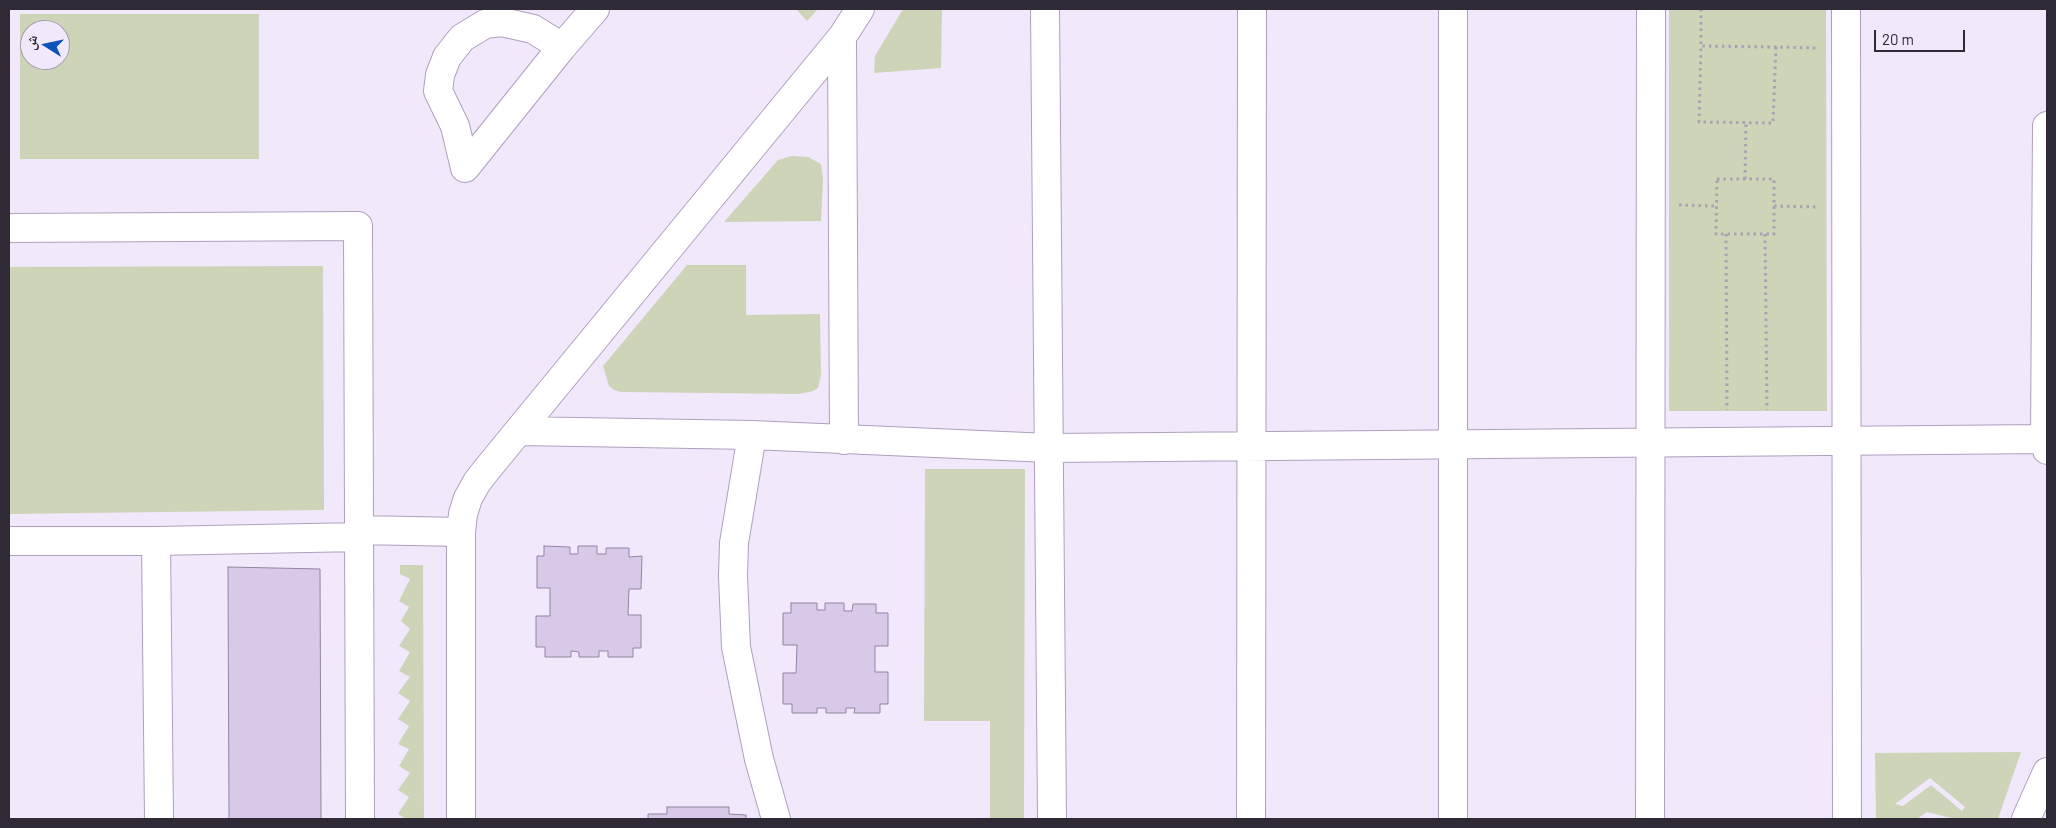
<!DOCTYPE html>
<html>
<head>
<meta charset="utf-8">
<style>
	body { margin:0 }
	#map { position:relative; width:2056px; height:828px; overflow:hidden; background:#f2e8fc; font-family:Barlow,"Noto Naskh Arabic",sans-serif }
	canvas { display:block }
	.frame { position:absolute; inset:0; border:10px solid #302a36; pointer-events:none }
	.north { position:absolute; left:20px; top:20px; width:50px; height:50px; box-sizing:border-box; background:#f2e8fc; border:1px solid #a49cad; border-radius:50%; rotate:280deg; font-size:14px; font-weight:700; line-height:20px; text-align:center; color:#302a36 }
	.north::after { content:''; display:block; margin:auto; width:18px; height:22px; background:#0c52bc; clip-path:polygon(50% 0,100% 100%,50% 72%,0 100%) }
	.scale { position:absolute; left:1874px; top:30px; width:91px; height:22px; box-sizing:border-box; border:2px solid #302a36; border-top:0; padding-left:6px; font-size:15px; line-height:18px; white-space:nowrap; color:#302a36; -webkit-text-stroke:4px #f2e8fc; paint-order:stroke }
</style>
</head>
<body>
<div id="map">
<canvas width="2056" height="828"></canvas>
<div class="frame"></div>
<div class="north">ش</div>
<div class="scale">20 m</div>
</div>
<script>
const c = document.querySelector('canvas').getContext('2d');
c.lineJoin = 'round';
function paint(path, color) { c.fillStyle = color; c.fill(path, 'evenodd'); }
const shape = rows => new Path2D(rows.map(r => 'M' + r).join(''));
function trace(path, color, width, dash) { c.strokeStyle = color; c.lineWidth = width; c.lineCap = dash ? 'butt' : 'round'; c.setLineDash(dash || []); c.stroke(path); }
const green = shape([
	[796,9,818,9,807,21],
	[903,9,942,9,941,68,874,73,875,56],
	[1669,9,1826,9,1827,411,1669,411],
	[20,14,259,14,259,159,20,159],
	[30,30,60,30,60,60,30,60],
	[792,156,808,157,821,164,823,178,821,221,724,222,778,160],
	[687,265,746,265,746,315,820,314,821,375,818,388,813,391,799,394,621,392,614,390,609,386,603,366],
	[323,266,324,510,9,514,9,267],
	[925,469,1025,469,1024,819,990,819,990,721,924,721],
	[400,565,423,565,424,819,406,819,398,814,409,797,398,790,410,773,399,766,409,749,398,744,409,726,398,719,410,701,398,693,410,677,399,671,410,652,399,646,410,629,401,621,409,607,399,601,410,579,400,574],
	[2021,752,1998,819,1955,819,1927,812,1917,819,1876,819,1875,753],
	[1930,778,1965,807,1962,811,1931,785,1903,806,1895,804]
]);
const building = shape([
	[544,546,570,547,570,554,578,554,578,546,597,546,597,554,606,554,606,548,629,548,629,557,642,556,641,589,629,589,628,615,641,615,641,648,633,648,633,657,608,657,608,651,599,651,599,657,579,657,579,652,571,651,571,657,545,657,545,647,536,647,536,616,550,616,550,588,537,588,537,556,544,556,544,546],
	[228,567,320,569,321,819,229,819,228,567],
	[791,603,817,603,817,610,825,610,825,603,844,603,844,611,852,611,853,604,876,604,876,613,888,613,888,646,875,646,875,672,888,672,888,704,880,704,880,713,854,713,855,708,846,708,846,713,826,713,826,708,817,708,817,713,792,713,792,704,783,704,783,673,796,673,797,645,783,645,783,613,791,613,791,603],
	[667,807,729,807,729,814,746,815,746,819,648,819,648,814,667,814,667,807]
]);
const path = shape([
	[1701,9,1701,46],
	[1776,47,1773,123,1699,122,1701,46,1776,47,1817,48],
	[1717,179,1774,179,1774,234,1716,234,1717,179],
	[1745,179,1746,123],
	[1679,205,1716,206],
	[1774,206,1818,207],
	[1726,234,1727,410],
	[1765,234,1767,410]
]);
const minor = shape([
	[1045,9,1052,819],
	[1846,9,1847,819],
	[842,37,844,440],
	[562,47,533,29,502,22,485,24,462,38,447,57,440,75,438,91,455,126,465,168,562,47,595,9],
	[2047,126,2045,439,2047,450],
	[9,228,358,226,360,819],
	[520,431,752,435,1049,448,2045,439],
	[752,435,734,543,733,576,736,647,759,759,776,819],
	[359,530,461,532],
	[9,541,156,541,359,537],
	[156,541,159,819],
	[461,819,461,532,463,514,468,498,477,482,488,468,842,37,860,9],
	[1251,819,1252,9],
	[1453,819,1453,9],
	[1650,819,1651,9],
	[2026,819,2047,772]
]);
paint(green, '#cdd4b8');
paint(building, '#d9c9e9');
trace(building, '#9384a1', 1);
trace(minor, '#af9fbe', 30);
trace(path, '#aaa1b2', 3, [2.5, 4]);
trace(minor, '#fff', 28);
</script>
</body>
</html>
